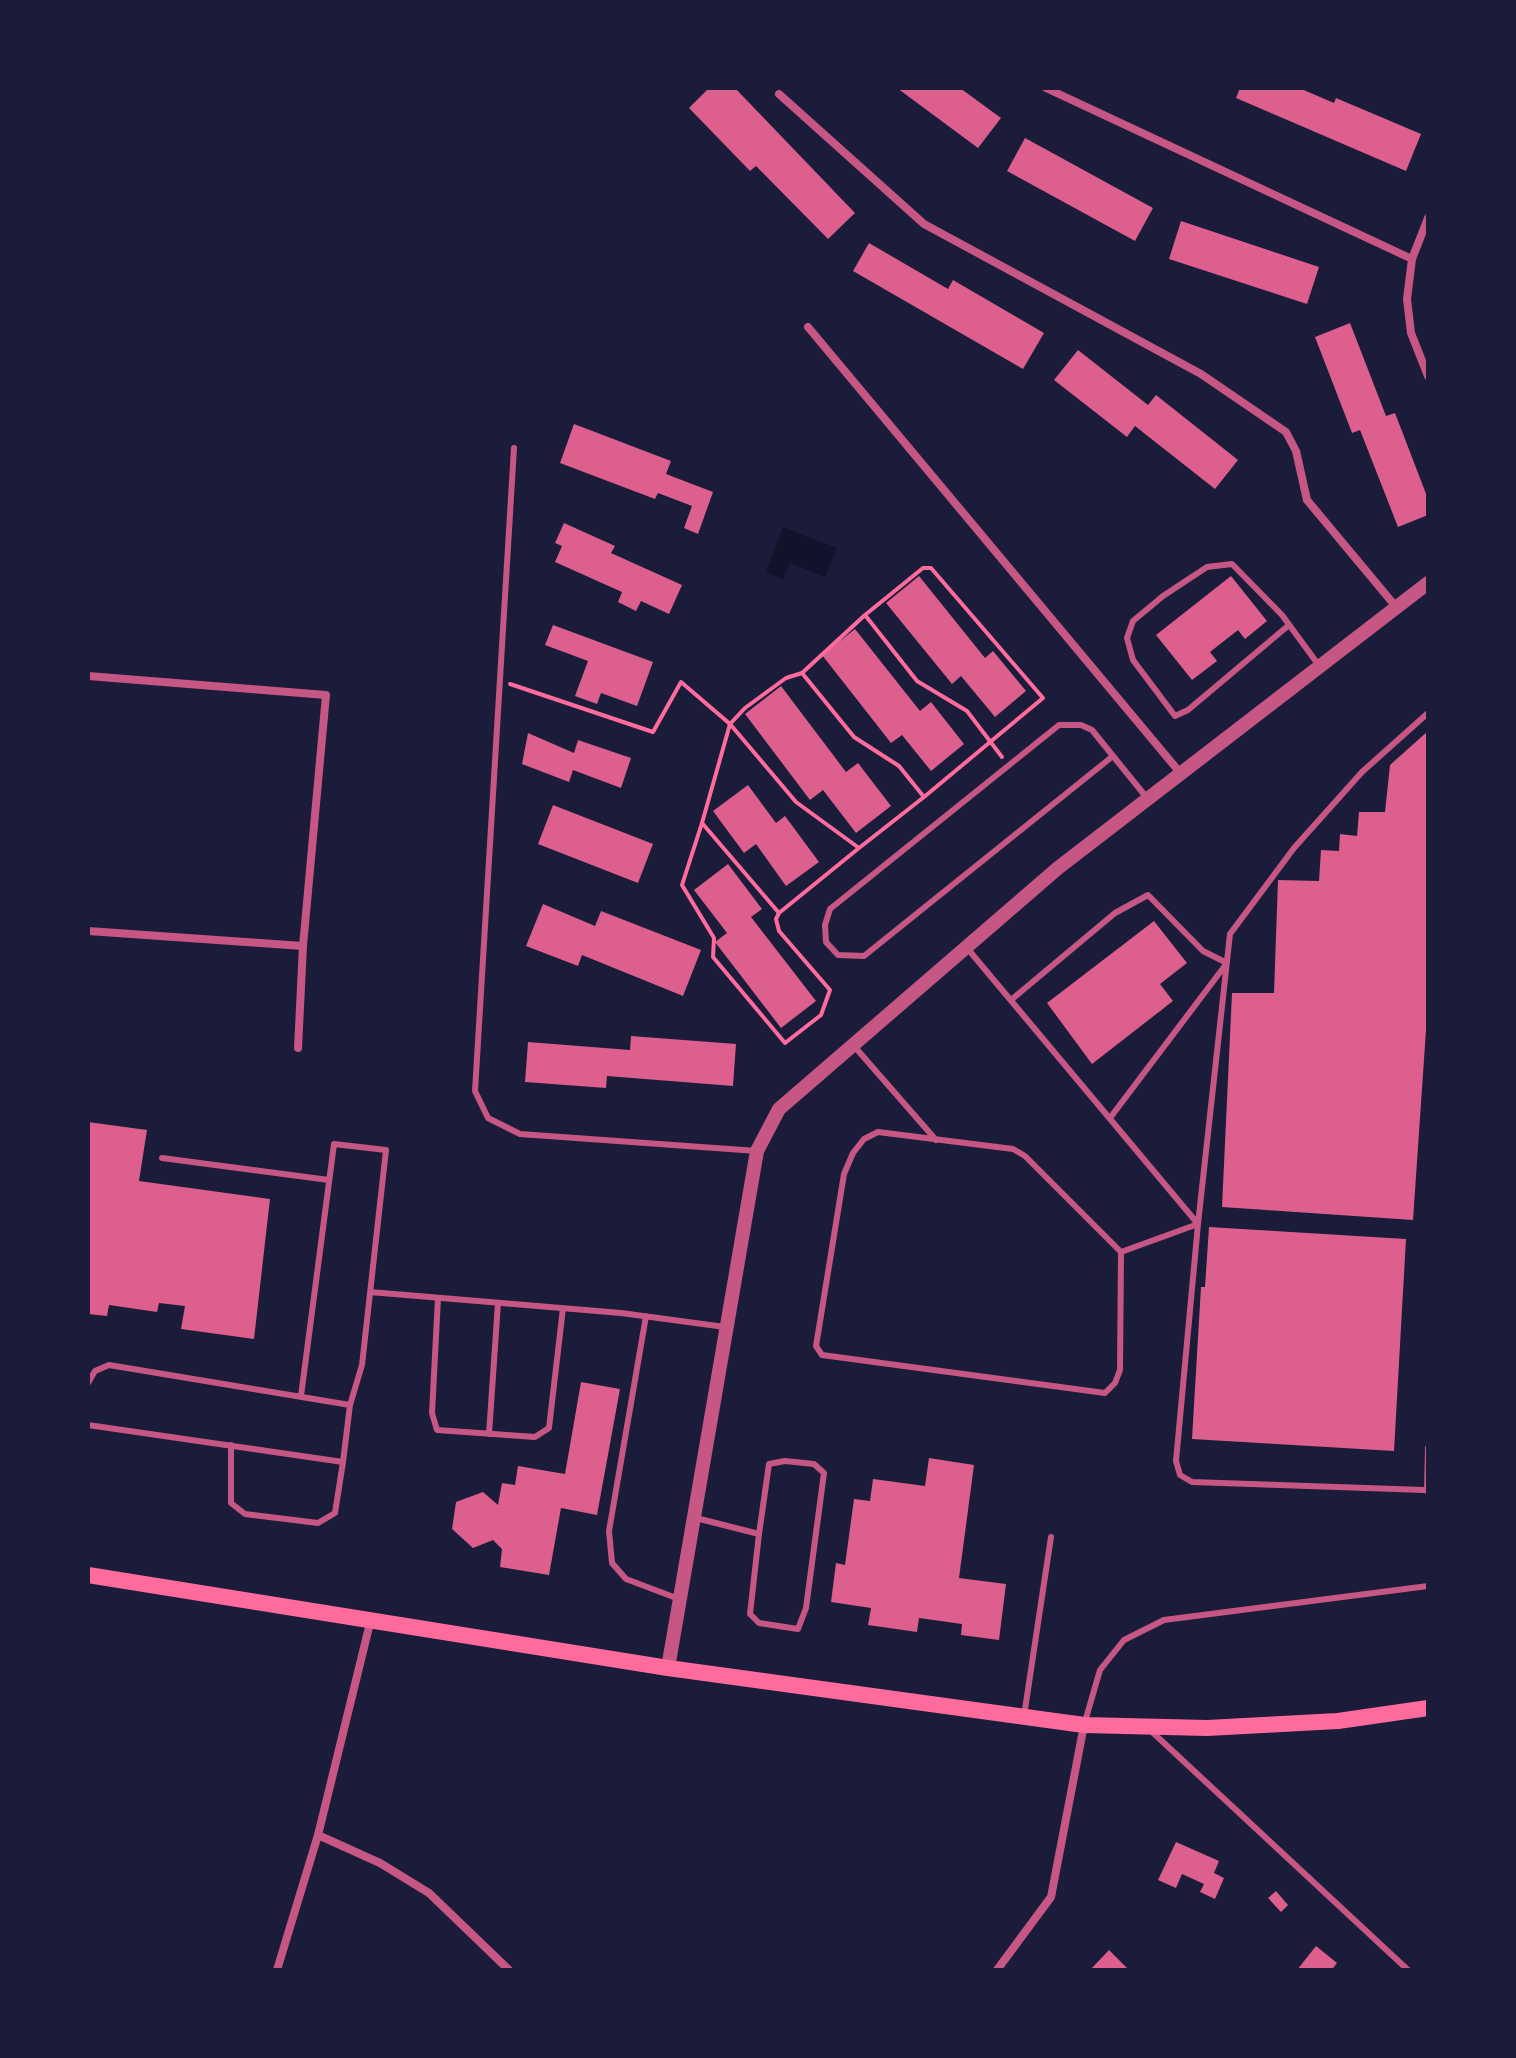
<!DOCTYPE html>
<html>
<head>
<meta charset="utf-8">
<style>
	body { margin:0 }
	#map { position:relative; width:1516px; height:2058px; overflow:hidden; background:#1b1b3a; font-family:Merriweather,serif }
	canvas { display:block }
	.frame { position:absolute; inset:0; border:90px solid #1b1b3a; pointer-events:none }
</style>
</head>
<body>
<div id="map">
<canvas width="1516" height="2058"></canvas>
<div class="frame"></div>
</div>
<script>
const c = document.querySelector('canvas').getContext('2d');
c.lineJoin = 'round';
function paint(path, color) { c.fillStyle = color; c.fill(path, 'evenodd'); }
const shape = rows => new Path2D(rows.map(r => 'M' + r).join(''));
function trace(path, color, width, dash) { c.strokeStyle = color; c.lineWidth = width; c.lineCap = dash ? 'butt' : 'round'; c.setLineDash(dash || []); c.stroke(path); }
const water = shape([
	[783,527,837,548,825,577,790,563,783,579,766,572]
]);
const building = shape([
	[709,88,735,88,855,213,828,239,756,166,750,171,689,108],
	[897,88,960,88,1001,118,978,148],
	[1240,88,1299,88,1334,103,1336,98,1421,134,1406,171,1236,98],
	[1025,138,1153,208,1135,241,1007,171],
	[1181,221,1319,267,1307,304,1169,259],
	[869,243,948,289,953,280,1044,333,1023,369,853,271],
	[1350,323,1386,416,1395,413,1428,499,1428,515,1398,527,1360,430,1352,433,1315,337],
	[1078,350,1148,405,1156,395,1238,460,1215,489,1135,426,1127,437,1054,380],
	[574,424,671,461,666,474,713,492,698,534,684,528,692,506,658,493,655,499,560,463],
	[564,523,615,546,611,553,682,585,669,614,641,601,636,611,618,602,622,592,555,562,562,546,555,543],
	[919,576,985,658,993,651,1026,691,995,717,961,676,952,684,886,603],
	[1231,576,1267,621,1245,639,1238,630,1210,652,1217,661,1192,680,1156,635],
	[553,625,653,662,637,706,601,693,597,704,575,696,588,661,545,645],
	[855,629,920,711,931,702,964,744,931,771,902,735,891,743,822,655],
	[781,686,846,772,858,763,891,806,856,833,823,790,810,800,745,714],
	[1428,731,1428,1001,1413,1220,1222,1207,1232,993,1274,993,1278,880,1319,881,1321,850,1339,851,1340,834,1357,836,1359,812,1385,812,1390,765],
	[528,733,574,753,578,740,631,758,621,788,573,770,569,782,522,764],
	[748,785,776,823,785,816,819,862,786,886,756,844,744,853,713,811],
	[553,805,653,844,638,883,538,844],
	[728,864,762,909,751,917,816,1001,781,1028,715,942,727,933,694,890],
	[543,904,595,926,601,911,701,950,683,996,582,955,578,966,526,946],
	[1154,921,1187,963,1160,984,1173,1001,1092,1064,1047,1003],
	[631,1036,736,1044,733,1086,607,1076,606,1088,525,1082,528,1042,630,1050],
	[88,1122,147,1130,139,1181,270,1199,254,1339,181,1329,185,1306,159,1303,157,1312,109,1305,107,1316,88,1314],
	[1209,1227,1406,1239,1394,1451,1192,1439,1201,1287,1205,1287],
	[581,1382,620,1389,597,1515,561,1508,549,1575,500,1567,502,1549,493,1540,473,1548,452,1529,456,1502,483,1492,498,1505,502,1483,515,1485,518,1466,565,1474],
	[929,1458,974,1465,959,1578,1006,1584,999,1640,961,1635,962,1624,919,1618,917,1632,868,1625,871,1608,831,1602,836,1563,845,1565,854,1499,870,1501,873,1479,925,1486],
	[1176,1842,1219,1861,1214,1873,1224,1878,1215,1899,1200,1892,1204,1884,1182,1874,1176,1888,1158,1880],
	[1276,1891,1288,1905,1281,1912,1268,1898],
	[1316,1946,1337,1963,1333,1968,1336,1970,1297,1970],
	[1109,1950,1129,1970,1090,1970]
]);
const path = shape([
	[865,615,917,681,967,711,1002,757],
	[510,684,653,732,681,682,730,724,745,708,786,678,802,673,865,615,923,568,931,568,1043,698,924,797,899,766,854,737,802,673],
	[730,724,702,823,779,913,859,848],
	[730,724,796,802,859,848,924,797],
	[702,823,682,885,714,938,713,957,785,1043,821,1015,830,990,779,931,776,919,779,913]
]);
const service = shape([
	[514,448,475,1091,488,1118,520,1134,757,1151],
	[1289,625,1188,710,1175,716,1133,660,1127,638,1133,621,1163,596,1207,567,1232,564,1282,615,1320,667],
	[1113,756,864,956,838,955,826,942,825,925,830,909,1059,725,1081,725,1092,730,1147,798],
	[967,948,1198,1224,1176,1461,1180,1475,1192,1482,1424,1490],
	[1011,1000,1115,913,1148,895,1203,951,1227,963,1110,1118],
	[854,1046,936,1140],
	[878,1132,1013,1149,1025,1156,1121,1252,1120,1370,1115,1383,1105,1393,822,1355,816,1346,844,1174,853,1153,864,1139,878,1132],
	[162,1158,329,1180],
	[1121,1252,1198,1224,1230,934,1294,848,1362,772,1428,713],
	[370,1292,621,1313,725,1327],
	[438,1298,432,1413,437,1430,535,1437,549,1428,563,1308],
	[646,1316,609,1531,612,1563,626,1579,679,1599],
	[88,1383,95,1371,109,1365,350,1405,343,1462,88,1425],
	[301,1396,334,1144,386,1150,362,1365,350,1405],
	[489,1434,498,1303],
	[231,1445,231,1503,245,1514,318,1523,335,1513,343,1462],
	[1427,1491,1428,1448],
	[696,1518,759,1534,750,1614,759,1623,798,1629,806,1608,824,1473,814,1464,785,1461,769,1464,759,1534],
	[1024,1716,1051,1537],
	[1084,1725,1100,1670,1124,1640,1164,1620,1428,1586],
	[1150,1730,1408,1970]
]);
const minor = shape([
	[1046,88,1412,259],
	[779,94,924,224,1201,374,1286,432,1296,451,1307,500,1397,608],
	[1428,218,1412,259,1407,299,1411,333,1428,376],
	[808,327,1182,775],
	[88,676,326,695,303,946,298,1048],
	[88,931,303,946],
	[318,1835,380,1863,429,1893,509,1970],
	[277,1970,318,1835,371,1619],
	[997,1970,1051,1897,1084,1725]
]);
const tertiary = shape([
	[668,1668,757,1151,779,1109,1058,868,1428,583]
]);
const secondary = shape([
	[88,1575,668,1668,1084,1725,1207,1728,1338,1721,1428,1708]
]);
paint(water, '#12122b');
paint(building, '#dd5f8e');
trace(path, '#ff6b9d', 4);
trace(service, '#c65784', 6);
trace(minor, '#c65784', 8);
trace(tertiary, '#c65784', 14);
trace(secondary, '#ff6b9d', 16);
</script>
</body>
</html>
